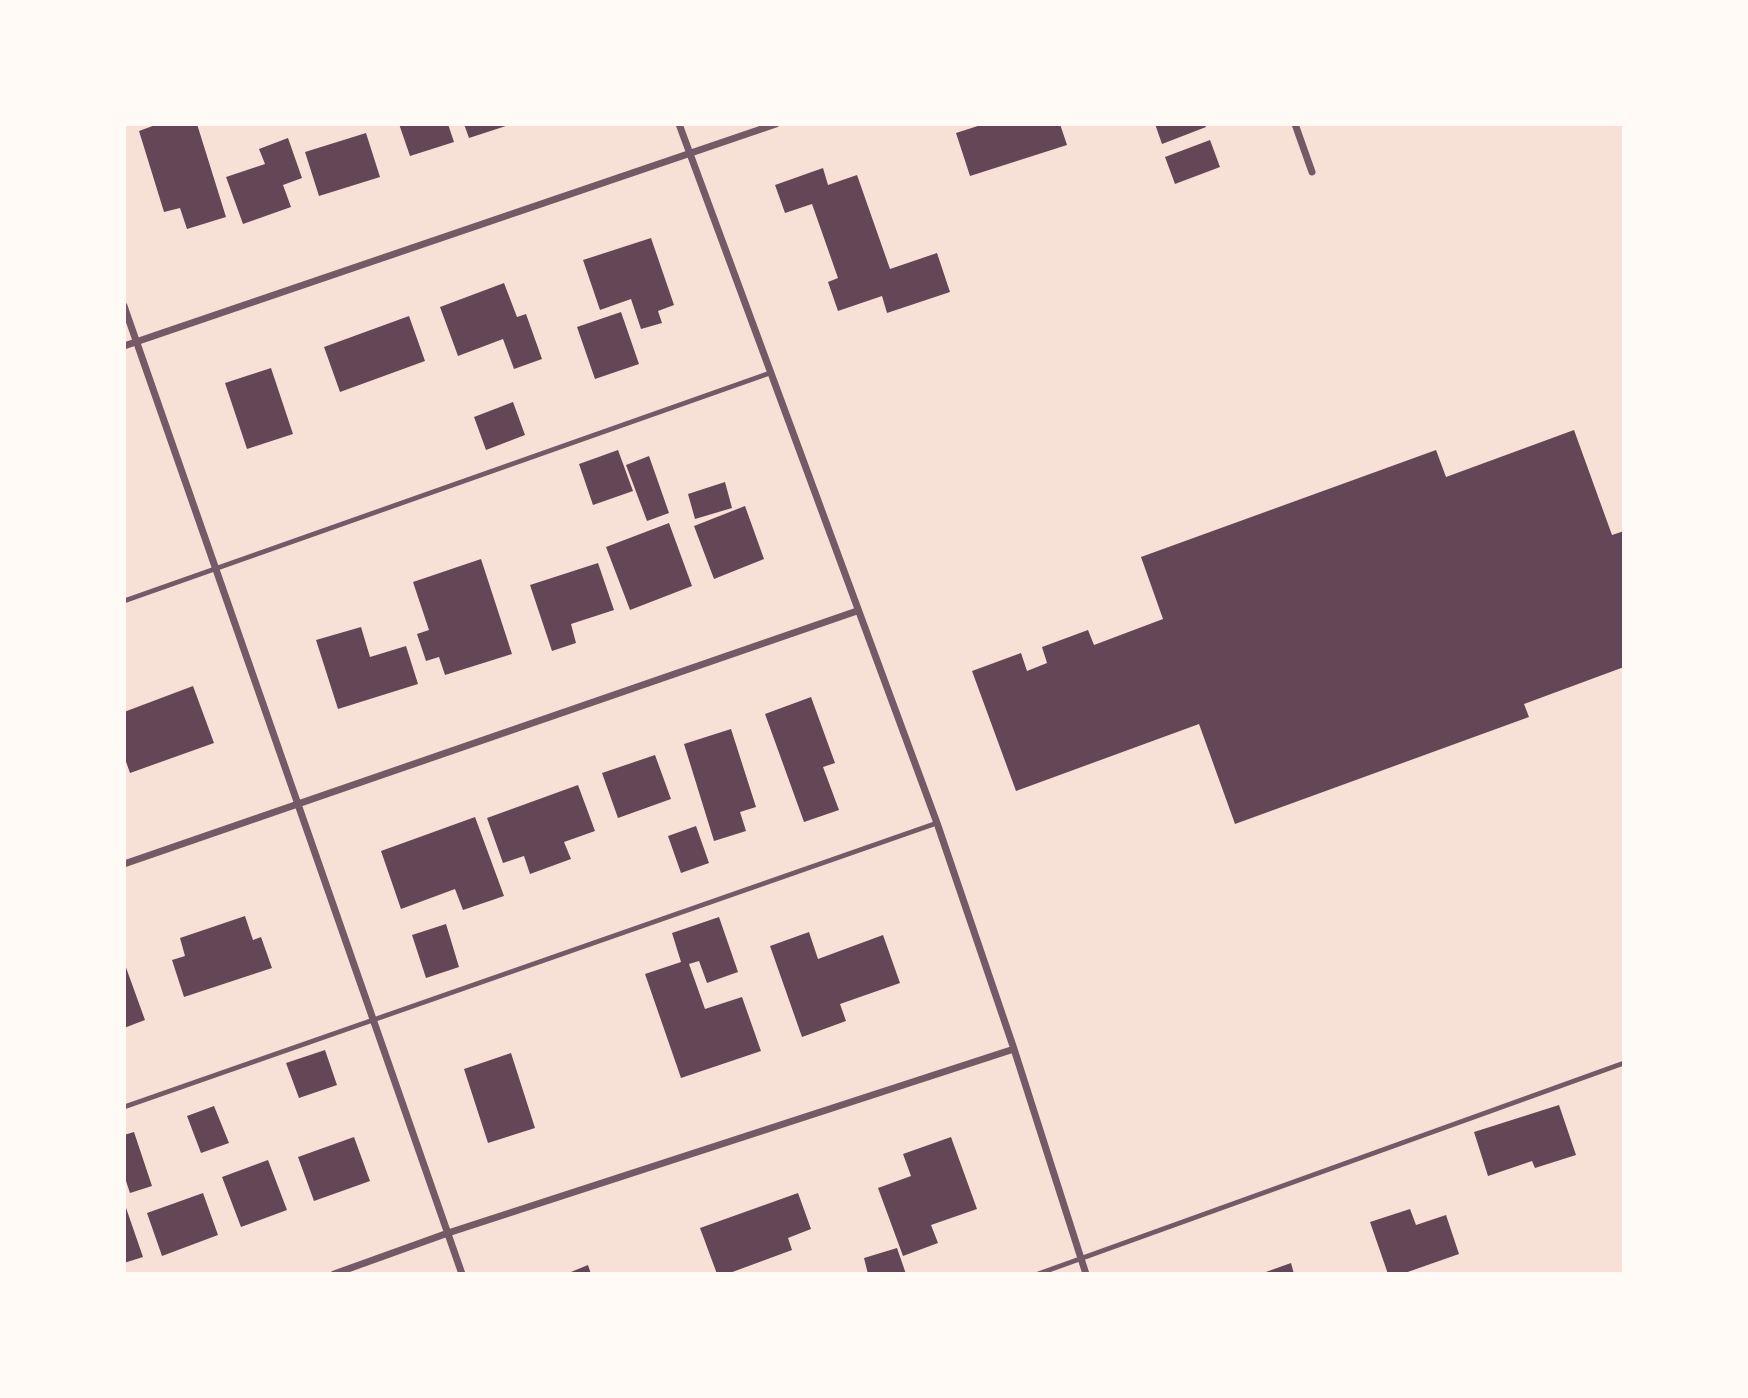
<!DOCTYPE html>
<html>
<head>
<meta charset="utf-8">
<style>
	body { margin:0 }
	#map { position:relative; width:1748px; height:1398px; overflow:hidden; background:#f7e1d7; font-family:Poppins,sans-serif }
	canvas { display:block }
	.frame { position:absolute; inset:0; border:126px solid #fffaf5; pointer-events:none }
</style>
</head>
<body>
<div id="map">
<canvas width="1748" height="1398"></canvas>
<div class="frame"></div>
</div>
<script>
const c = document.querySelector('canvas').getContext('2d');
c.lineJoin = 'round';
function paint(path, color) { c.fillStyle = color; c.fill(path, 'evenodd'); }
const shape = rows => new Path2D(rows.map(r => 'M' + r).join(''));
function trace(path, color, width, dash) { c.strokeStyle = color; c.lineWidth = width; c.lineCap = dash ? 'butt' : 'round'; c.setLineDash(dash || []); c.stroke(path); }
const building = shape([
	[158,124,197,124,226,217,187,229,180,208,164,212,139,131],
	[399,124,448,124,454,142,410,156],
	[464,124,509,124,509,125,469,138],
	[984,124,1060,124,1067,145,970,176,956,133],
	[1155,124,1205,124,1206,127,1162,144],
	[366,133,380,177,319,196,305,152],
	[288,138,302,178,283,185,291,207,243,224,226,177,265,164,259,149],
	[1210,140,1220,167,1175,184,1165,157],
	[823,168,828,185,857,175,890,269,937,253,950,292,887,313,882,296,838,311,828,282,838,278,812,204,785,213,775,185],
	[651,238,674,305,658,311,662,323,641,329,631,299,600,310,583,260],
	[504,283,517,317,526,314,542,359,514,369,503,339,458,356,440,307],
	[621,312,639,364,595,379,577,327],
	[409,316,425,361,340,392,324,347],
	[271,368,293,434,247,449,225,383],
	[513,402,525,435,486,450,474,417],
	[1574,430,1612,535,1624,531,1624,667,1524,704,1529,717,1235,824,1199,724,1016,791,972,671,1021,653,1027,671,1047,663,1042,647,1088,630,1094,645,1163,619,1141,557,1436,450,1446,477],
	[618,450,633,491,593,505,579,464],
	[649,456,669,513,647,521,626,465],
	[725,482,732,508,695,519,688,494],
	[745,506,764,559,714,579,694,526],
	[669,523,692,586,630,610,606,547],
	[481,559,512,654,445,675,439,657,426,661,417,634,429,630,413,582],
	[598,563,614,610,571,624,576,643,552,651,530,585],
	[361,627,370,657,406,646,418,684,338,709,316,640],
	[193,686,214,743,130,773,124,756,124,712],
	[811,697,835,763,823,767,839,810,804,822,765,714],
	[731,729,756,807,740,812,746,831,714,841,684,744],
	[655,755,671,799,618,818,602,773],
	[578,785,595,831,564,842,571,859,530,874,524,856,503,863,487,818],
	[475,817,504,896,463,910,455,889,401,909,381,851],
	[696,826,709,863,681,873,668,836],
	[245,916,253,940,261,937,272,968,184,997,172,960,185,956,180,938],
	[719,917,738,972,707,983,699,961,689,964,705,1009,742,997,761,1051,681,1078,645,974,681,962,672,933],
	[446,924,459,967,426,978,412,935],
	[809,932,818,959,883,935,900,983,840,1004,846,1021,802,1037,770,946],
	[124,962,145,1020,124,1028],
	[325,1050,337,1085,299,1098,286,1063],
	[511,1053,535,1128,488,1143,464,1069],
	[1559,1105,1576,1155,1535,1168,1532,1161,1488,1176,1474,1132],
	[214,1106,229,1143,201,1153,187,1116],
	[134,1132,152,1186,130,1193,124,1175,124,1135],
	[354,1137,370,1181,314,1201,298,1157],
	[951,1137,977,1209,931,1225,938,1243,903,1256,878,1188,911,1176,903,1154],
	[268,1160,287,1210,241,1227,222,1177],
	[203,1193,218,1235,162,1256,147,1213],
	[798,1193,811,1229,788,1238,792,1250,727,1274,717,1274,700,1228],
	[124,1202,143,1257,124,1263],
	[1410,1209,1416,1225,1446,1215,1459,1254,1402,1274,1388,1274,1370,1222],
	[897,1248,906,1274,868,1274,864,1258],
	[1291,1263,1294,1274,1264,1274,1263,1273],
	[588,1265,591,1274,566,1274]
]);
const service = shape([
	[124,601,770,373],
	[124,1107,937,823],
	[1038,1274,1624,1063]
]);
const minor = shape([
	[679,124,937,823,1014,1049,1086,1274],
	[1295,124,1312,172],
	[124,306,462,1274],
	[124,346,776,124],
	[124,864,857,611],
	[334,1274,448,1233,1014,1049]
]);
paint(building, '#644757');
trace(service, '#755966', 5);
trace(minor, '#755966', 7);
</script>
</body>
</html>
